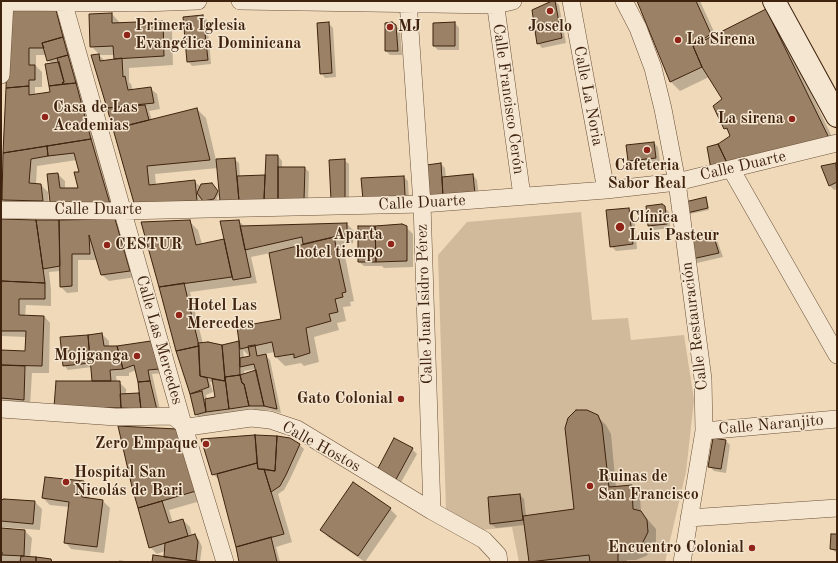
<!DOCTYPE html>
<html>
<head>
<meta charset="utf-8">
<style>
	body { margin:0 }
	#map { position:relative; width:838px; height:563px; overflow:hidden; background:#efd9b8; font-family:"Old Standard TT",serif }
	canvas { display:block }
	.frame { position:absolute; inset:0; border:2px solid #3f230e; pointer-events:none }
</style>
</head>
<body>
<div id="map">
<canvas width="838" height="563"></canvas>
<div class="frame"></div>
</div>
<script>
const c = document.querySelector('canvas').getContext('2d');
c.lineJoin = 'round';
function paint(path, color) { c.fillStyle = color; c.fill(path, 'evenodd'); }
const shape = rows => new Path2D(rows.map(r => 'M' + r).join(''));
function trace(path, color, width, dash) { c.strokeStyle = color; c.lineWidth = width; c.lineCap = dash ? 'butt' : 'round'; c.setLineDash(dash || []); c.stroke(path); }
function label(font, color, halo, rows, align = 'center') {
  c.font = font + ' "Old Standard TT",serif'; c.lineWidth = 3; c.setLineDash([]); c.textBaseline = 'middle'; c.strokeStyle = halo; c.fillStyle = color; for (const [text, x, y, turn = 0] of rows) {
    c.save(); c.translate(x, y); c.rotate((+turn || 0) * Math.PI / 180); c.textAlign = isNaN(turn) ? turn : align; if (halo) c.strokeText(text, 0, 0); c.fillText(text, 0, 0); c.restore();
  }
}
const green = shape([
	[581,212,592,320,628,318,631,340,684,335,694,400,686,472,665,562,519,562,512,527,482,530,446,510,438,255,467,222]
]);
const shadow = shape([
	[555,1,559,5,566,43,542,48,538,43],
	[638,1,700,1,716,36,766,11,775,19,837,147,718,145,731,137,729,133,725,128,723,100,709,77,680,91,671,82],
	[10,11,55,11,62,18,116,210,58,208,58,174,65,181,65,189,79,189,80,173,77,160,37,166,36,185,41,185,48,192,49,207,10,206,3,200],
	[36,55,46,55,48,60,52,64,46,65,51,93,36,95,35,94,35,87,42,87,42,72,36,66],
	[112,14,121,24,163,22,172,31,173,65,129,68,129,82,131,84,133,91,150,88,157,94,160,109,149,111,152,120,197,109,206,118,216,160,234,159,239,163,240,177,266,176,278,156,282,161,282,168,305,168,309,172,308,204,225,205,218,168,155,174,156,185,194,181,201,187,213,186,219,194,216,201,144,211,108,108,92,56,100,55,91,46],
	[99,55,114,55,115,60,105,61],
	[203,16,207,20,211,64,192,66,188,61],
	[455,23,459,28,459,50,438,50,434,46],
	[329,24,333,28,336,77,325,78,321,73],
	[396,26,400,30,402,55,390,55,386,51],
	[654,143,658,147,660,162,633,165,629,160],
	[344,160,349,164,349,204,337,204],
	[441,164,445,168,446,178,473,175,477,180,479,198,428,199],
	[836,164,837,189,834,190,830,186,823,167],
	[404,177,408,181,409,200,364,199],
	[705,198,707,200,709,210,690,214,688,212],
	[662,205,669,212,670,228,654,230,649,226],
	[629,209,634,213,637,249,616,251,611,246,608,211],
	[1,220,36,221,115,220,122,227,136,277,109,281,102,275,98,260,78,260,78,292,67,293,61,287,60,271,49,272,51,290,51,306,26,305,25,316,44,316,50,323,49,373,32,373,30,406,1,404,1,351,26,352,26,337,1,336],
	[189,221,198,230,202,244,225,239,239,221,245,227,347,224,354,231,353,243,343,246,354,301,350,302,351,306,343,307,346,321,337,323,339,330,314,337,319,362,304,366,301,363,285,366,276,357,275,352,264,354,270,360,281,413,269,410,254,410,200,419,196,414,191,394,177,350],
	[270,253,283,320,240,344,239,342,223,346,208,343,203,344,190,292,257,283,251,257],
	[243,350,250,357,244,358],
	[257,369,257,371,244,375,244,371],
	[210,382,214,382,216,398,207,399,206,395,213,392],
	[359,227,406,227,413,234,413,267,384,268,382,266,364,266,359,262],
	[712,232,716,237,723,257,697,263,693,259],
	[102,334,109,341,109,347,150,342,163,373,152,374,161,414,62,413,94,382,92,367,68,370,64,365,61,338],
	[136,370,140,394,126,394,126,389,119,382,117,382,116,376,129,376,129,373],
	[597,416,606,425,611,434,616,488,631,486,640,495,641,512,656,529,656,541,652,551,646,556,636,560,627,560,627,562,530,562,525,525,496,528,491,524,520,495,524,499,526,516,575,510],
	[176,430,204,500,169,510,173,523,183,520,190,527,192,536,195,535,199,540,202,547,200,562,153,562,165,558,165,551,157,554,150,547,133,487],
	[255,436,277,437,299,444,304,449,290,479,284,490,278,494,292,542,276,547,280,562,241,562,220,481,213,474],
	[714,439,726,441,730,445,726,473,714,471,709,466],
	[412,449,417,454,399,486,381,477],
	[84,482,90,489,89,499,103,501,110,508,104,553,71,549,65,542,69,507,50,505,43,498],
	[353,484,390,509,397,516,365,562,328,537,322,530],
	[1,501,35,502,42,509,40,530,1,527],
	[1,529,25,531,32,538,30,558,51,560,53,562,1,562],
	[837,535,837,553,831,549],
	[119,560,131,562,119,562]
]);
const building = shape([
	[552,1,555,1,562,38,537,44,532,10,552,1],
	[637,1,696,1,711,34,693,46,702,67,670,82,637,1],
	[766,9,830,140,728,165,718,144,730,136,727,128,724,129,713,106,722,99,702,67,693,46,766,9],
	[9,10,56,10,63,37,42,43,44,48,29,48,29,65,35,65,35,80,29,80,29,86,6,88,9,10],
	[112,13,112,23,163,21,164,56,114,59,113,46,90,47,89,14,112,13],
	[203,15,208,60,187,62,183,17,203,15],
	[329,22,332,73,320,74,317,23,329,22],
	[392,22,396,25,398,51,385,51,385,23,392,22],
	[455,22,455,46,433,46,433,23,455,22],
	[63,37,68,55,47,61,42,43,63,37],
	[99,54,100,61,122,58,123,77,125,76,128,90,151,87,154,103,107,108,91,55,99,54],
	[68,55,76,83,63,84,62,83,64,82,57,58,68,55],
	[59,62,64,82,62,83,63,84,49,86,45,64,59,62],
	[76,83,91,139,3,153,6,88,29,86,29,95,50,92,49,86,76,83],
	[145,105,149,120,113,129,107,108,145,105],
	[197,108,210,160,147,166,149,185,195,180,197,201,134,203,113,129,197,108],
	[91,139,110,204,50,202,47,174,58,173,60,188,78,188,74,172,79,172,74,153,48,156,47,146,91,139],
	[654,142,656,158,628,161,626,145,654,142],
	[718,144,728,165,711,169,707,147,718,144],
	[47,146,48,156,31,159,29,183,41,184,43,201,2,200,3,153,47,146],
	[266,155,278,155,278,200,264,200,266,155],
	[235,158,239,201,220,201,216,159,235,158],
	[345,159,345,200,331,200,329,160,345,159],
	[441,163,443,197,422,195,420,166,441,163],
	[836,163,837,182,829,186,821,166,836,163],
	[278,167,305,167,304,200,278,200,278,167],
	[473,174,475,194,443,197,442,177,473,174],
	[265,175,264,200,239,201,237,176,265,175],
	[404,176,405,195,401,198,363,200,361,178,404,176],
	[212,183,218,191,214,199,203,201,197,193,201,184,212,183],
	[706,197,708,208,687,213,685,202,706,197],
	[662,204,665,206,667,224,648,226,646,206,662,204],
	[629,208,633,244,610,247,606,210,629,208],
	[1,219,36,220,45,283,1,281,1,219],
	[115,219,130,271,101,275,89,235,90,254,72,254,72,286,60,287,59,220,115,219],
	[36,220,59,220,60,266,43,269,36,220],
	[190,220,196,245,224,239,232,277,159,287,141,222,190,220],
	[239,220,251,277,233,280,220,221,239,220],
	[347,223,347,237,335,240,334,237,303,244,302,237,245,250,240,226,347,223],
	[402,224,407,226,407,261,376,262,375,226,402,224],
	[358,226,375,226,376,262,358,262,358,226],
	[712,231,719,253,692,259,689,239,712,231],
	[334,237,346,292,342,293,343,297,335,299,338,312,329,314,331,321,306,328,310,353,294,358,294,354,275,357,272,342,240,349,237,327,281,319,269,253,334,237],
	[1,281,45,283,45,299,19,299,19,315,44,316,42,366,1,365,1,350,25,351,26,331,1,331,1,281],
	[184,283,199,346,176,351,159,287,184,283],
	[102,333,104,346,117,346,123,369,110,370,111,381,92,381,88,335,102,333],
	[88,335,90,363,63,366,60,337,88,335],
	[151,341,159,369,148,370,150,381,138,382,134,365,123,369,117,346,151,341],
	[239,341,240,375,225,377,222,345,239,341],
	[208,342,222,345,225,381,200,376,198,343,208,342],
	[255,345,257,356,266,354,277,409,264,406,254,364,240,367,240,358,250,356,248,346,255,345],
	[199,346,200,376,207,378,209,387,190,394,176,351,199,346],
	[1,365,25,366,24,400,1,398,1,365],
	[256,370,264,406,249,406,244,384,242,383,240,375,256,370],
	[240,375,242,383,244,384,249,406,229,409,225,377,240,375],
	[225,377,229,409,206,412,205,399,215,397,212,379,225,381,225,377],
	[56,381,120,381,121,408,54,407,56,381],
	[150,381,157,410,141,409,138,382,150,381],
	[202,391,206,412,195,415,190,394,202,391],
	[139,393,141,409,121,408,120,394,139,393],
	[576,410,587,410,598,415,602,425,609,487,632,485,633,509,641,511,647,520,648,532,643,542,637,547,627,551,618,552,618,562,590,562,589,555,529,562,523,516,574,509,565,428,568,418,576,410],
	[118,426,177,429,196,491,138,508,132,487,118,426],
	[255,435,277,436,275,471,258,469,255,435],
	[255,435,257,463,212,475,201,439,255,435],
	[277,436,290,438,300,444,286,475,280,486,271,492,264,469,275,471,277,436],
	[394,438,413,448,394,483,376,472,394,438],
	[713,438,726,440,721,469,708,467,713,438],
	[257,463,258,469,264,469,284,534,236,547,217,474,257,463],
	[45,477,84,481,82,497,103,500,97,547,64,543,69,502,42,498,45,477],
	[353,482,391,508,358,556,320,530,353,482],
	[520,494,523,520,490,524,488,497,520,494],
	[4,499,35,501,33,524,1,521,1,500,4,499],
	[162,501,169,523,183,519,188,536,149,548,138,508,162,501],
	[1,528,25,530,24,556,2,555,2,552,1,552,1,528],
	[195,534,198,542,196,561,164,557,165,543,195,534],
	[831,534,837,534,837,550,830,549,831,534],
	[271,537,277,562,239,562,236,547,271,537],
	[153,555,196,561,205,562,152,562,153,555],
	[21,556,36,557,36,562,20,562,21,556],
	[36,557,51,559,52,562,36,562,36,557]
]);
const street = shape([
	[63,1,183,424,225,562],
	[240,1,496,5,513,1],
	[408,1,422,204,432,511],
	[495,1,522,196],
	[571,1,606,190],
	[624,1,638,28,653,68,663,109,677,182,703,379,704,431,682,562],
	[1,2,142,3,198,1],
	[1,75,5,2],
	[731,169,837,355],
	[1,210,123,211,422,204,606,190,677,182,837,143],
	[1,409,116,417,173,416,183,424,188,427,251,418,270,420,297,429,432,511,484,540,498,555,499,562],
	[704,431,837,419],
	[689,518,837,508]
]);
const secondary = shape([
	[774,1,837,116]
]);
const markers = [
	[550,11,4,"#8f2418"],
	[390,27,4,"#8f2418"],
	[127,35,4,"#8f2418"],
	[678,40,4,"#8f2418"],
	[45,117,4,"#8f2418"],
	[792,119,4,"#8f2418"],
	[647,150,4,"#8f2418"],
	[620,227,5,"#8f2418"],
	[391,244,4,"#8f2418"],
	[107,245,4,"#8f2418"],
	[179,315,4,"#8f2418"],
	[137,356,4,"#8f2418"],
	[401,399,4,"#8f2418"],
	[206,444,4,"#8f2418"],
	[66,482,4,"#8f2418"],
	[590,486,4,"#8f2418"],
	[752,548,4,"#8f2418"]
];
const poiNames = [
	["Primera Iglesia",135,26],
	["Evangélica Dominicana",135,44],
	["MJ",398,27],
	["Joselo",550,27,"center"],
	["La Sirena",686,40],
	["Casa de Las",53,108],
	["Academias",53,126],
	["La sirena",784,119,"right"],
	["Cafeteria",647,166,"center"],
	["Sabor Real",647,184,"center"],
	["Clínica",629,218],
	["Luis Pasteur",629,236],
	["Aparta",383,235,"right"],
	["hotel tiempo",383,253,"right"],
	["CESTUR",115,245],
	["Hotel Las",187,306],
	["Mercedes",187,324],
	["Mojiganga",129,356,"right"],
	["Gato Colonial",393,399,"right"],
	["Zero Empaque",198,444,"right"],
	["Hospital San",74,473],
	["Nicolás de Bari",74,491],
	["Ruinas de",598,477],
	["San Francisco",598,495],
	["Encuentro Colonial",744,548,"right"]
];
const streetNames = [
	["Calle La Noria",588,96,79],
	["Calle Francisco Cerón",508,99,82],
	["Calle Duarte",743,166,-13],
	["Calle Duarte",422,203,-3],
	["Calle Duarte",98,210],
	["Calle Juan Isidro Pérez",425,304,-92],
	["Calle Restauración",695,326,-97],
	["Calle Las Mercedes",159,340,74],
	["Calle Naranjito",771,425,-5],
	["Calle Hostos",321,447,29]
];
paint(green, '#d1ba9b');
paint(shadow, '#0003');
paint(building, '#9b8266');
trace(building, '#3f230e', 1);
trace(street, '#6b5038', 18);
trace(secondary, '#3f230e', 24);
trace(street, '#f5e6d1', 17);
trace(secondary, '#f5e6d1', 22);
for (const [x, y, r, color] of markers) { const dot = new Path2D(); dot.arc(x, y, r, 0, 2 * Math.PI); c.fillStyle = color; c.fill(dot); trace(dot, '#f5e6d1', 1.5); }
label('bold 16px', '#3f230e', '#f5e6d1', poiNames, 'left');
label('16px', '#3f230e', '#f5e6d1', streetNames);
</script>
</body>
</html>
